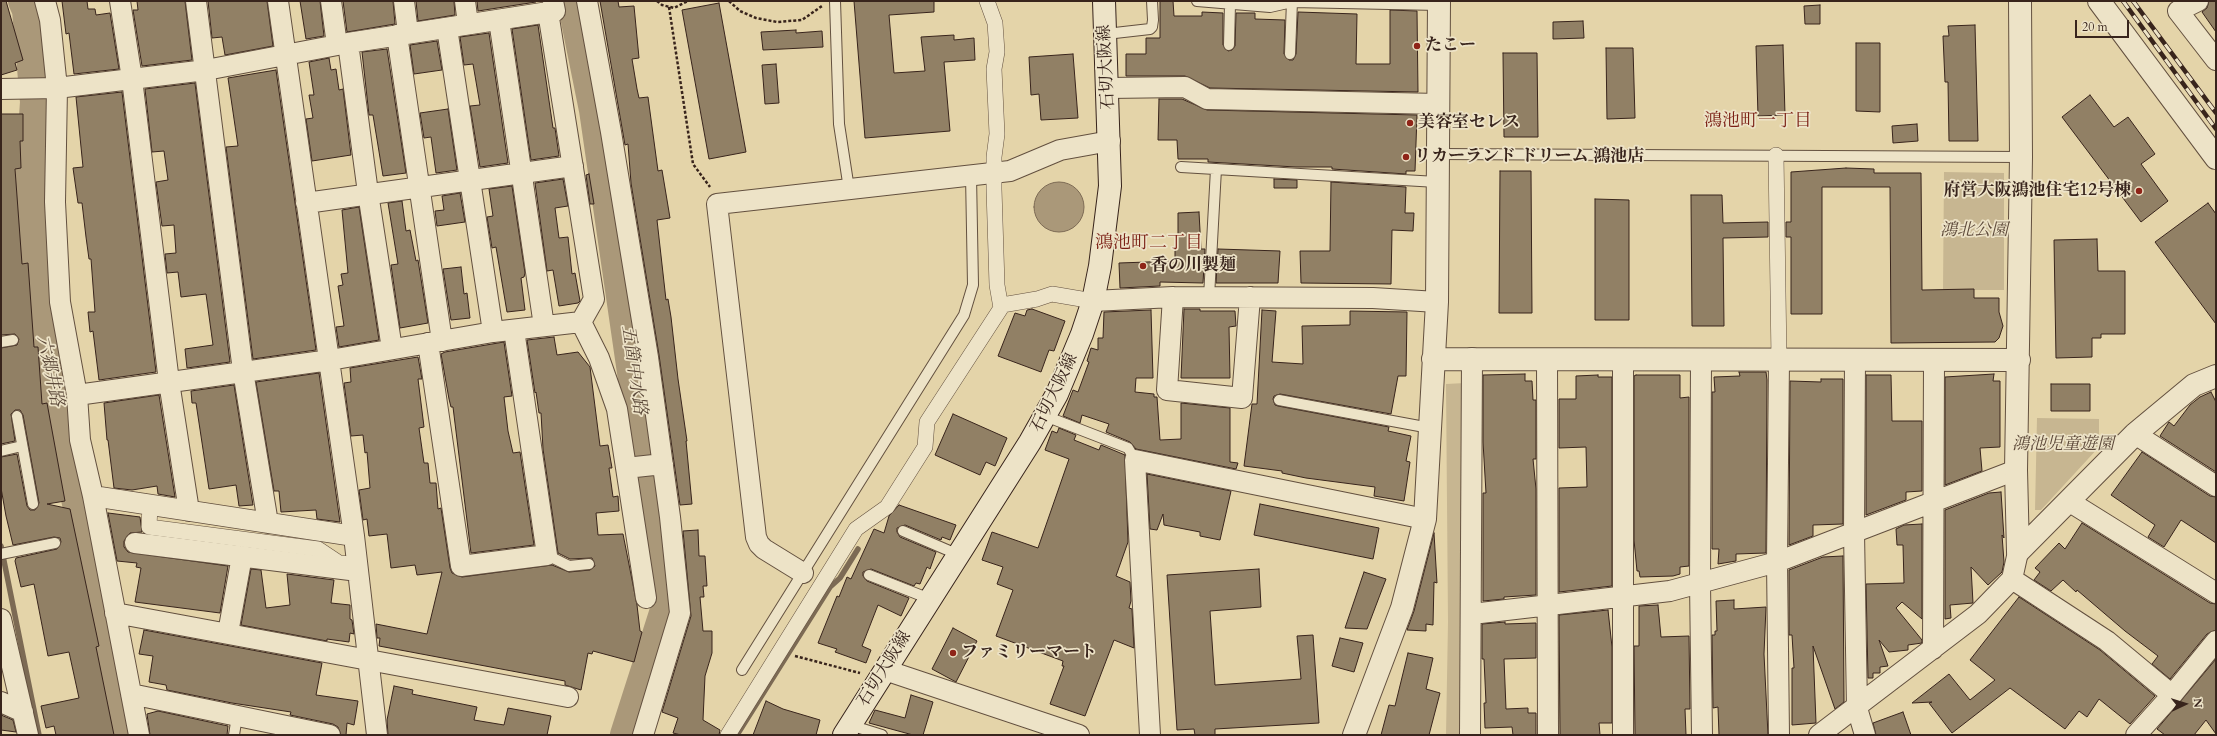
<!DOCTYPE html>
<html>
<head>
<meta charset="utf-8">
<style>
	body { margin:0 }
	#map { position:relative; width:2217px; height:736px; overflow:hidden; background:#e4d4a9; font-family:Cardo,serif }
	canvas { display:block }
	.frame { position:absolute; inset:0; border:2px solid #38241c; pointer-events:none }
	.north { position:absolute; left:2165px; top:684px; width:40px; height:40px; -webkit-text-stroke:3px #ede3c7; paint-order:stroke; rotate:86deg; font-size:11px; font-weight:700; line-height:16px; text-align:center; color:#38241c }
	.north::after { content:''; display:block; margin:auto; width:14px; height:18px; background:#38241c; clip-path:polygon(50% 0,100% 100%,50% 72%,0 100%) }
	.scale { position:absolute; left:2075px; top:20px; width:54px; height:18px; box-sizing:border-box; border:2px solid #38241c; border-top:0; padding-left:5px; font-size:12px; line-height:14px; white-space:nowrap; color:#38241c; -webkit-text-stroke:3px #ede3c7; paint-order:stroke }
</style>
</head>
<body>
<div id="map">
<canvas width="2217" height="736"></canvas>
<div class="frame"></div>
<div class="north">N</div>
<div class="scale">20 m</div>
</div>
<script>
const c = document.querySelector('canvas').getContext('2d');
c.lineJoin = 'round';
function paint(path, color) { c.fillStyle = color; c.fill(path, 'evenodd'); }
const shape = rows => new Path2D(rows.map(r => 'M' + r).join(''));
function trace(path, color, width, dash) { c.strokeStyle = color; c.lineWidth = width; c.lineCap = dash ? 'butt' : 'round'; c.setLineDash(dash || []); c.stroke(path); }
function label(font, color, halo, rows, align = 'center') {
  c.font = font + ' Cardo,"Noto Serif JP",serif'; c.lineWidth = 3.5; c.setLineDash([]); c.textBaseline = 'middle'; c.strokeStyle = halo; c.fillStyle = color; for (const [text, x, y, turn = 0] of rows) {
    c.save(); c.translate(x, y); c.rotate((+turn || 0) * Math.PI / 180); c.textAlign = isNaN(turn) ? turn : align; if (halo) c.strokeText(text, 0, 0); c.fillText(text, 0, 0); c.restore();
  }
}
const green = shape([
	[1944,172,2004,173,2004,290,1943,290],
	[1465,383,1466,735,1446,735,1448,622,1446,384],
	[2037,418,2099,419,2099,447,2041,510,2035,510]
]);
const water = shape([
	'1034 207a25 25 0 1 1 50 0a25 25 0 1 1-50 0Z'
]);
const stream = shape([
	[1,546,39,735],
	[737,735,830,587,840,578,858,549]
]);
const river = shape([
	[24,1,28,10,36,102,31,175,38,318,128,735],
	[573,1,595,110,667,607,626,735]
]);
const building = shape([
	[1,1,6,1,23,60,15,63,17,70,1,75,1,1],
	[62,1,87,1,88,9,95,9,96,15,110,13,119,69,74,74,69,33,66,34,62,1],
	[137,1,185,1,192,60,142,66,133,10,138,10,137,1],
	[208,1,267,1,273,46,225,55,222,37,212,38,208,1],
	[300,1,320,1,324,36,306,39,300,1],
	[343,1,393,1,395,24,347,32,343,1],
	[416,1,454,1,455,15,418,21,416,1],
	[477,1,536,1,536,2,478,11,477,1],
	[600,1,618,1,619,7,634,6,639,58,632,59,637,89,639,98,648,97,658,171,662,170,670,218,657,220,666,300,668,299,671,317,678,379,687,441,686,441,692,504,680,505,659,355,631,183,628,144,625,145,600,1],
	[854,1,934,1,934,12,889,15,894,73,925,71,921,37,954,35,954,40,974,38,975,60,944,62,950,131,865,138,854,1],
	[1160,1,1173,1,1174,16,1202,16,1202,12,1223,13,1223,45,1228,51,1232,50,1235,46,1236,13,1255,13,1255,19,1285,20,1284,54,1289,60,1293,60,1296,54,1298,12,1357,14,1356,64,1390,64,1390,10,1417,11,1418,92,1210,88,1185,76,1126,76,1126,54,1146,54,1146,38,1160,38,1160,1],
	[2209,1,2216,1,2216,32,2202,12,2207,8,2209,1],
	[719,3,746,152,709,159,682,10,719,3],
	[1820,5,1820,24,1805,24,1804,6,1820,5],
	[1583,21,1584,38,1553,39,1553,22,1583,21],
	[538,25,553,128,555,128,559,156,531,160,512,29,538,25],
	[1975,25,1978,141,1949,141,1948,82,1945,82,1943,36,1949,36,1948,26,1975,25],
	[796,30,796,33,822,31,823,47,763,50,761,32,796,30],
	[489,33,508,163,480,167,470,106,480,105,473,64,464,65,460,37,489,33],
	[437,41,442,70,414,74,410,45,437,41],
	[1856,43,1880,43,1880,112,1856,111,1856,43],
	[1783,45,1785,115,1758,116,1756,46,1783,45],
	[1606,48,1633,48,1635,118,1607,119,1606,48],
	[387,49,406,173,383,176,373,115,369,115,362,52,387,49],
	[1503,53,1537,53,1538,137,1504,137,1503,53],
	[1073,54,1078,118,1041,120,1039,94,1031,95,1029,57,1073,54],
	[329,58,331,70,336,69,339,90,343,89,351,155,312,161,306,119,313,118,309,95,314,95,309,62,329,58],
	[776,64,779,103,765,104,762,65,776,64],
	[276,70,316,350,253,359,226,147,238,146,228,78,276,70],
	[195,83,230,362,187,368,185,349,213,345,206,294,181,297,178,272,167,273,165,254,176,253,174,225,162,226,156,182,168,180,164,151,152,152,145,89,195,83],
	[122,92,156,372,99,380,93,331,90,332,88,312,95,312,91,259,89,259,86,237,82,203,78,203,73,168,83,167,76,97,122,92],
	[2090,95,2114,127,2128,117,2155,154,2141,164,2168,201,2141,222,2062,117,2090,95],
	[1159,99,1182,99,1207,110,1417,115,1415,171,1406,171,1406,174,1332,169,1332,167,1296,167,1208,162,1208,159,1178,159,1177,140,1158,140,1159,99],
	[448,109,457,170,436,173,431,137,424,138,420,113,448,109],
	[1,114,23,114,23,141,20,141,21,168,15,169,22,264,28,263,34,347,38,347,42,404,47,403,65,501,47,504,70,509,99,646,96,647,114,735,56,735,54,726,46,728,41,706,79,698,69,652,48,656,34,584,21,587,15,561,16,558,57,549,61,542,60,538,54,537,13,545,6,516,1,488,1,457,17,454,27,506,30,510,35,510,39,503,23,415,20,410,15,410,11,414,15,441,1,444,1,348,17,345,19,339,15,334,1,335,1,114],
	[1917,124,1918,141,1893,143,1892,126,1917,124],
	[1846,168,1874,169,1874,173,1921,173,1922,290,1974,289,1974,298,1999,298,1999,312,2003,326,1999,338,1995,342,1891,343,1890,187,1822,187,1822,314,1791,314,1791,237,1786,237,1786,222,1791,222,1791,172,1846,168],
	[1500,171,1531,171,1532,313,1499,313,1500,171],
	[589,174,594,204,590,204,586,175,589,174],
	[563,179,568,206,555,208,559,238,568,237,572,274,575,273,580,301,578,303,559,306,553,270,547,271,535,183,563,179],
	[1274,179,1297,180,1297,188,1274,188,1274,179],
	[1331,182,1406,187,1405,213,1414,213,1413,231,1392,230,1391,284,1301,283,1300,251,1330,251,1331,182],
	[512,186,525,273,524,277,521,278,525,310,507,312,496,247,492,248,487,217,493,216,489,189,512,186],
	[460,193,465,222,437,226,435,211,444,210,442,196,460,193],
	[1691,195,1722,195,1723,223,1768,222,1768,237,1723,238,1724,326,1692,326,1691,195],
	[1595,199,1629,200,1629,320,1595,320,1595,199],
	[402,201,406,231,410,230,416,261,418,260,428,323,400,328,391,265,398,264,388,203,402,201],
	[2208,203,2216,214,2216,324,2155,242,2208,203],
	[359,207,379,340,339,347,336,327,344,326,338,286,343,285,341,274,348,273,342,210,359,207],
	[1199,212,1201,249,1205,249,1203,283,1160,282,1160,286,1120,288,1119,263,1175,261,1175,235,1178,235,1178,213,1199,212],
	[2097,239,2098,271,2125,271,2125,334,2101,334,2101,338,2092,338,2092,357,2056,358,2054,240,2097,239],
	[1218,249,1280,251,1278,283,1216,283,1218,249],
	[461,267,464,294,467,293,470,318,451,320,443,269,461,267],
	[1032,309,1065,321,1054,351,1049,350,1041,372,998,356,1015,313,1025,316,1027,310,1032,309],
	[1184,309,1200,309,1200,311,1235,311,1236,326,1229,327,1230,378,1181,378,1184,309],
	[1151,310,1153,378,1136,378,1135,392,1154,394,1154,397,1157,397,1160,440,1181,439,1181,403,1230,408,1230,462,1238,463,1236,469,1136,449,1130,442,1106,432,1109,424,1082,415,1080,423,1063,416,1073,390,1078,392,1089,362,1087,361,1091,348,1098,350,1098,338,1103,338,1104,312,1151,310],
	[1262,310,1276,311,1272,362,1303,364,1302,326,1350,325,1350,311,1407,312,1406,376,1398,376,1391,414,1280,394,1274,396,1273,399,1275,405,1278,406,1389,427,1388,431,1411,436,1406,461,1410,462,1404,501,1374,496,1375,487,1306,478,1282,473,1282,471,1244,466,1252,404,1257,404,1262,310],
	[554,337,557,355,578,352,590,367,600,446,608,445,612,468,609,468,613,497,618,496,619,511,596,513,598,535,623,534,637,605,640,631,642,632,634,662,593,651,592,654,588,653,581,690,565,685,565,681,379,646,380,638,377,638,376,624,427,634,442,572,417,575,415,565,391,568,387,534,369,536,367,519,363,520,359,490,370,488,367,452,365,453,363,435,351,436,344,383,351,382,350,368,418,357,422,379,418,379,424,427,419,428,424,463,428,463,430,483,436,483,438,509,441,508,450,568,452,573,462,577,552,565,569,572,590,570,595,566,592,558,570,559,558,553,543,449,541,413,539,413,536,392,535,393,527,340,554,337],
	[504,342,512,396,504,397,508,431,513,453,520,452,534,545,471,553,453,407,451,407,449,399,441,354,445,352,504,342],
	[1739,372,1766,372,1767,380,1766,553,1736,554,1736,561,1718,564,1719,549,1712,549,1712,392,1715,392,1714,377,1740,376,1739,372],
	[319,373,340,522,317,519,316,510,281,512,279,491,274,491,256,382,319,373],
	[1525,374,1525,381,1532,381,1533,400,1536,400,1536,459,1533,459,1536,489,1536,595,1504,597,1504,599,1483,601,1483,493,1486,493,1483,442,1483,375,1525,374],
	[1994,374,1993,381,2000,381,2000,447,1980,448,1982,471,1945,485,1945,377,1994,374],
	[1598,375,1598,377,1612,377,1612,586,1559,592,1559,488,1587,487,1586,447,1559,448,1559,399,1576,399,1576,376,1598,375],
	[1636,375,1680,375,1680,398,1689,397,1689,566,1680,567,1680,574,1673,576,1640,577,1639,571,1637,571,1634,540,1634,376,1636,375],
	[1866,375,1891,375,1892,421,1922,421,1922,491,1906,492,1906,500,1866,515,1866,375],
	[1821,379,1843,379,1843,524,1813,525,1813,536,1789,545,1790,381,1821,382,1821,379],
	[2051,384,2090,384,2090,411,2051,411,2051,384],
	[234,385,253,505,239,506,236,485,209,489,196,403,192,403,191,391,234,385],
	[2211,392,2216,402,2216,472,2160,436,2169,422,2174,426,2190,405,2200,397,2211,392],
	[159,395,175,497,158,494,157,486,132,490,114,488,108,440,107,440,104,403,159,395],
	[953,414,1007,438,995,466,986,462,980,475,935,455,953,414],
	[1059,428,1076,435,1074,440,1099,450,1101,445,1125,455,1128,542,1116,576,1130,582,1131,601,1129,608,1132,609,1134,648,1114,640,1085,716,1050,704,1064,666,1062,666,1063,661,996,636,1013,590,997,584,1003,567,982,560,992,532,1038,548,1069,459,1045,450,1052,431,1057,433,1059,428],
	[2142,452,2210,496,2216,497,2216,543,2181,520,2164,547,2148,537,2155,525,2111,495,2142,452],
	[1147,474,1231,491,1220,540,1200,536,1200,532,1164,525,1163,514,1157,530,1150,529,1147,474],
	[2001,492,2004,538,2002,535,2004,562,2002,572,1988,585,1971,567,1973,603,1950,605,1951,618,1945,619,1945,510,1989,493,2001,492],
	[1260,504,1379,528,1373,559,1254,535,1260,504],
	[899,505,956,525,950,540,942,537,941,540,905,525,897,528,897,532,900,537,936,552,930,569,927,567,920,584,916,583,914,586,871,569,863,572,863,576,867,581,909,598,901,616,878,605,862,646,871,650,866,663,835,652,837,649,818,643,837,596,839,597,847,577,851,579,874,529,884,533,889,516,899,505],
	[108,513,140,517,142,532,130,533,124,541,124,547,128,552,228,566,220,613,135,602,141,568,136,567,137,563,117,561,108,513],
	[2082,523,2210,603,2216,604,2216,630,2207,634,2170,679,2152,664,2158,656,2125,631,2077,590,2076,592,2063,580,2051,591,2034,580,2040,572,2035,568,2059,543,2065,549,2082,523],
	[1922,524,1922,619,1902,602,1896,608,1922,640,1922,643,1908,645,1908,650,1889,652,1879,640,1888,666,1880,667,1880,673,1873,673,1873,678,1868,678,1866,584,1904,583,1903,545,1897,545,1896,529,1904,525,1922,524],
	[698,530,699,556,705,556,707,586,703,586,704,597,700,597,703,631,712,631,712,653,705,676,703,720,720,730,719,735,681,735,673,733,678,718,662,712,691,616,683,531,698,530],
	[1434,533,1437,583,1434,582,1433,625,1426,624,1426,631,1407,630,1414,611,1434,533],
	[1843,556,1844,702,1835,709,1813,646,1816,723,1792,725,1792,668,1794,668,1792,635,1789,635,1789,570,1823,557,1843,556],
	[251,569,261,570,266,608,290,605,287,574,334,580,331,603,350,605,350,619,352,620,354,634,350,633,349,642,327,639,327,641,241,625,251,569],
	[1259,569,1261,607,1210,611,1215,685,1301,679,1297,636,1313,635,1319,723,1215,729,1215,735,1195,735,1194,729,1177,730,1167,575,1259,569],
	[1364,572,1386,579,1367,629,1345,628,1364,572],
	[2019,597,2100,650,2155,696,2130,724,2099,699,2087,717,2079,711,2065,729,2010,688,1952,733,1929,703,1932,702,1912,703,1949,674,1970,700,1995,680,1970,660,2019,597],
	[1734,600,1734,609,1766,607,1764,654,1768,735,1719,735,1718,707,1713,708,1712,635,1715,635,1715,631,1717,631,1716,601,1734,600],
	[1658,605,1661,637,1689,636,1690,709,1685,709,1686,735,1635,735,1634,646,1639,646,1639,606,1658,605],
	[1608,610,1612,647,1612,723,1599,723,1600,735,1560,735,1559,615,1608,610],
	[1505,622,1505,624,1536,623,1536,658,1504,659,1506,709,1528,708,1528,713,1536,713,1536,735,1513,735,1512,727,1485,728,1484,703,1486,703,1484,659,1482,659,1482,624,1505,622],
	[953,628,977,641,956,682,932,669,953,628],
	[144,630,322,663,316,695,358,701,354,725,347,723,346,735,341,735,338,727,333,724,290,715,291,712,232,703,167,690,166,685,149,682,153,656,139,654,144,630],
	[1340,638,1363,643,1354,672,1332,666,1340,638],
	[1408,653,1433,658,1426,689,1440,693,1429,735,1381,735,1389,705,1395,706,1408,653],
	[2216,659,2216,734,2206,720,2194,735,2165,735,2157,729,2216,659],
	[394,686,413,690,412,694,477,707,474,720,504,725,508,708,551,716,547,735,388,735,387,720,394,686],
	[911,695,933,702,923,735,913,735,869,723,875,710,905,718,911,695],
	[766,701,783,709,820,720,816,735,753,735,766,701],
	[158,711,228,726,227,735,150,735,147,714,158,711],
	[1903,712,1911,735,1876,735,1873,723,1903,712],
	[1,715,13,720,16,732,1,730,1,715]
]);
const path = shape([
	[657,1,662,5,674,8,688,1],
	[729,1,740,11,756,18,777,22,802,20,822,6],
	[669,7,693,164,710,187],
	[795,656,860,673]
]);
const service = shape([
	[835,1,839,124,849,189],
	[1197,1,1270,7,1292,2,1439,5],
	[1106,34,1150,29,1152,27,1153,20,1152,1],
	[1229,45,1230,4],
	[1290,54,1292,1],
	[1437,154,2021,157],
	[1181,167,1437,182],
	[1209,297,1216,169],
	[1,342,13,340],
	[1279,400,1430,428],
	[17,416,33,504],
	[1045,416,1128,448,1135,460],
	[1,451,22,446],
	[903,531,959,555],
	[1,554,55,543],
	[547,555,569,566,589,564],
	[869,575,930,599],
	[742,670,964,315,973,285,971,175],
	[850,725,882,735],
	[234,735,237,716]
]);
const pedestrian = shape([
	[1776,155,1779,360],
	[1002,305,1037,299,1052,294,1093,301],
	[150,505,149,527,318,549,339,563,351,564],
	[728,735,856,529,887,507,925,447,927,422,1001,308,997,285,994,189,994,157,997,134,994,69,997,52,995,23,987,1]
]);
const minor = shape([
	[45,1,50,20,57,88,55,202,60,302,77,395,80,440,93,496,354,536],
	[120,1,132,79,169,382,189,511],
	[196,1,243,371,268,523],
	[278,1,354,536,377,735],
	[331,1,337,45],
	[404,1,408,33],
	[465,1,468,24],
	[587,1,611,132,648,357,670,517,680,613,643,735],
	[2198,1,2178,11,2216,60],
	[548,12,594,299,581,322],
	[499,20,544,326],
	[447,28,493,332],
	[397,35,442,341],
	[348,43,368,193,392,349],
	[1108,88,1185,87,1207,99,1439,104],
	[1,89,57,88,206,70,348,43,555,11,553,1],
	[306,203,573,166],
	[1173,297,1167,390,1242,398,1250,297],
	[1093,301,1173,297,1373,298,1437,302],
	[581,322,599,358,617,409,646,598],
	[428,343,461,566,547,555,514,330],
	[1547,359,1548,735],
	[1623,359,1623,735],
	[1701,359,1700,583,1702,735],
	[1855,359,1854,532,1857,708,1865,735],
	[1779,360,1777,562,1779,735],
	[77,395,330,360,493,332,581,322],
	[2135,434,2216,486],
	[626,468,663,464],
	[93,496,139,735],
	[2070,502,2216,593],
	[135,543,358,571],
	[803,573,764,549,759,544,756,537,717,204,1010,171,1060,150,1110,141],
	[2012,579,2107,641,2172,695],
	[115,613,568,697],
	[1472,614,1670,591,1777,562,2016,470],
	[1,619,28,735],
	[228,633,242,556],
	[1933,649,1934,360],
	[885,670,1079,735],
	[131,694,330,735],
	[1,702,23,712],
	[1150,735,1135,460,1425,519],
	[1470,735,1472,358],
	[1819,735,1978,614,2012,579,2018,552],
	[2136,735,2172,695,2216,641]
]);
const tertiary = shape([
	[2099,1,2216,158],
	[1433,359,2019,360],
	[2018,552,2016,470,2021,157,2020,1],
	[2018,552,2135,434,2194,385,2216,376],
	[1354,735,1402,608,1425,519,1437,302,1439,1]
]);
const secondary = shape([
	[844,735,1030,442,1057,394,1082,334,1093,301,1100,266,1110,186,1104,1]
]);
const rail = shape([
	[2123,1,2216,129],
	[2133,1,2216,113]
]);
const markers = [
	[1417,46,4,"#8f2418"],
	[1410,123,4,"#8f2418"],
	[1406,157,4,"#8f2418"],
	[2139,191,4,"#8f2418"],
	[1143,266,4,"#8f2418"],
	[953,653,4,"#8f2418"]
];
const poiNames = [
	["たこー",1425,46],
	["美容室セレス",1418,123],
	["リカーランド ドリーム 鴻池店",1414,157],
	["府営大阪鴻池住宅12号棟",2131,191,"right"],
	["香の川製麺",1151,266],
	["ファミリーマート",961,653]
];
const streetNames = [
	["石切大阪線",1107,67,-93],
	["石切大阪線",1055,393,-64],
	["石切大阪線",885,669,-58]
];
const parkNames = [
	["鴻北公園",1974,231],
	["鴻池児童遊園",2063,445]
];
const neighbourhoodNames = [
	["鴻池町一丁目",1758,122],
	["鴻池町二丁目",1149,244]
];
const waterNames = [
	["五箇中水路",633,370,82],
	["六郷井路",49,371,78]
];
paint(green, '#c7b691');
paint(water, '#aa9879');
trace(water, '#7c6a54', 1);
trace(stream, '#7c6a54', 5.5);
trace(river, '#aa9879', 32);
paint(building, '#918065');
trace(building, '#38241c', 1);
trace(service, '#63503f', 12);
trace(pedestrian, '#63503f', 16);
trace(minor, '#63503f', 22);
trace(tertiary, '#63503f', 24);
trace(secondary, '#38241c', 24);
trace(path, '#38241c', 2.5, [3, 2]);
trace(service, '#ede3c7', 10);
trace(pedestrian, '#ede3c7', 15);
trace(minor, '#ede3c7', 20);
trace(tertiary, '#ede3c7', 22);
trace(secondary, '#ede3c7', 22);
trace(rail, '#38241c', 4.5);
trace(rail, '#ede3c7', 3, [9]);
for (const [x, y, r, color] of markers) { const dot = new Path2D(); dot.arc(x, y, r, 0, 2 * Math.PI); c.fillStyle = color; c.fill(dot); trace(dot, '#ede3c7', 1.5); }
label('bold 17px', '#38241c', '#ede3c7', poiNames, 'left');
label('17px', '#38241c', '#ede3c7', streetNames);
label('italic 17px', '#5c4839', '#ede3c7', parkNames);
label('18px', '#7a1f14', '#ede3c7', neighbourhoodNames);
label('italic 18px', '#5a4738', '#ede3c7', waterNames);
</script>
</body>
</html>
